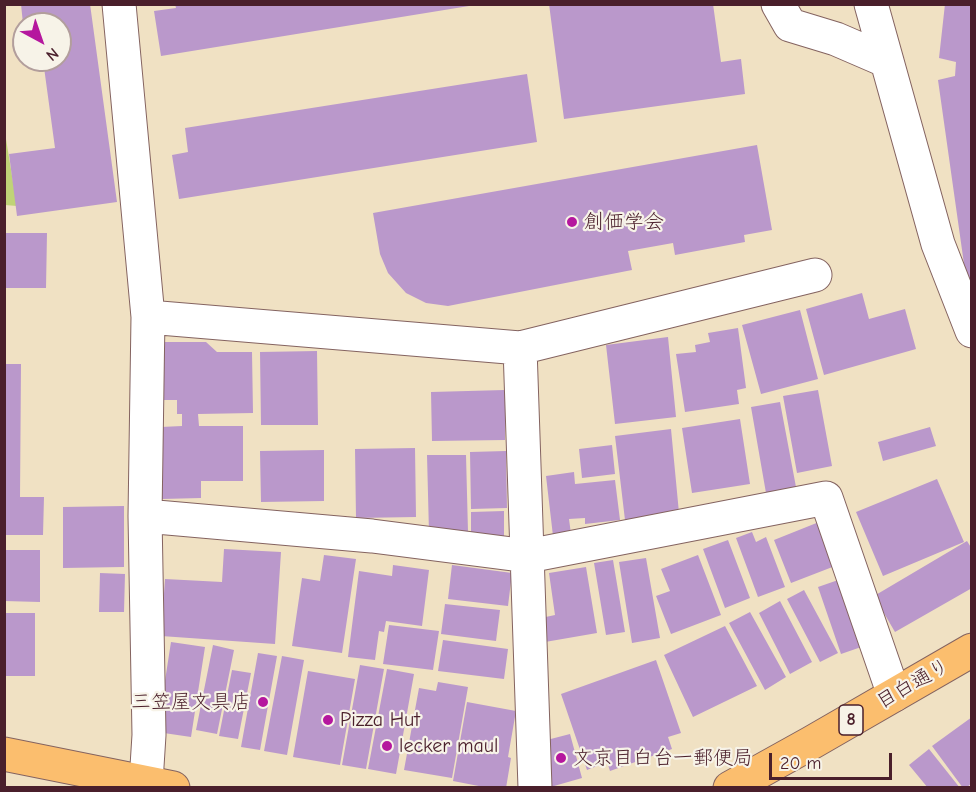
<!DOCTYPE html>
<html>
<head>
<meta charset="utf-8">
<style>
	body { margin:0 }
	#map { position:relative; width:976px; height:792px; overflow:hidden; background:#f0e1c3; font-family:"Comic Neue",sans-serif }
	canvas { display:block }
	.frame { position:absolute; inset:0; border:6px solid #4a1f2b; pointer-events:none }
	.north { position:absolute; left:12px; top:12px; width:60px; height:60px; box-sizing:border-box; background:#f7f3e8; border:2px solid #b29e9c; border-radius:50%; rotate:140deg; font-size:16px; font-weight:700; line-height:24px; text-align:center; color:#4a1f2b }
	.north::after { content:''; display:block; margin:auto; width:21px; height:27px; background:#b5179e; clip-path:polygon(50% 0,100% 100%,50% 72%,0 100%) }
	.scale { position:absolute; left:769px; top:753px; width:123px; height:27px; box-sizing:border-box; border:3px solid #4a1f2b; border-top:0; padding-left:8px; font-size:18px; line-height:21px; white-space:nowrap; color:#4a1f2b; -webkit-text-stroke:4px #f7f3e8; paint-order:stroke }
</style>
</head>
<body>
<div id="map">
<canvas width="976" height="792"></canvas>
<div class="frame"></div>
<div class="north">N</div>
<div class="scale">20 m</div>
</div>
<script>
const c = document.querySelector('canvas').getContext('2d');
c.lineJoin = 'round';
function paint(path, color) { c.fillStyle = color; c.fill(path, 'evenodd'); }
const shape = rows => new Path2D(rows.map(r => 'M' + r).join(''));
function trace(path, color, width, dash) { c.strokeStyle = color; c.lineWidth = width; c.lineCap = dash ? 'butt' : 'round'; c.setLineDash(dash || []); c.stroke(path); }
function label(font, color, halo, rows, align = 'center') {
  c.font = font + ' "Comic Neue","Klee One",sans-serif'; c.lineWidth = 4.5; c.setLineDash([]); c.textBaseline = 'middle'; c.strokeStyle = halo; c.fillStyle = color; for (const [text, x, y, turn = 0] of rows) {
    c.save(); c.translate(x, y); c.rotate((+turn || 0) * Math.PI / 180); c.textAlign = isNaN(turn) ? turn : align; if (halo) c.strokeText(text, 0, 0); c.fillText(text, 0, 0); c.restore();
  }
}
const green = shape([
	[5,133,17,206,5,205]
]);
const building = shape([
	[21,4,90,4,117,202,17,216,9,154,55,148,43,60,60,60,60,24,23,24],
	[175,4,469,4,469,6,161,56,154,11,176,8],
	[549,4,713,4,721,62,741,59,745,94,564,119],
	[945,4,972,4,971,291,964,264,938,80,955,76,956,62,939,58],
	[527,74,537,142,179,199,172,155,188,152,185,128],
	[757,145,772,230,744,235,745,242,675,255,673,243,628,251,632,270,448,306,426,303,406,293,388,273,380,254,373,213],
	[6,233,47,233,46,288,6,288],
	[862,293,869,319,905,309,916,349,824,375,806,309],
	[800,310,818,379,761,394,742,325],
	[738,328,746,388,737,390,739,404,685,412,676,354,696,352,695,345,710,342,708,333],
	[668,337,676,417,615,424,606,345],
	[163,342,206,342,217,352,252,352,253,413,198,414,199,426,243,426,243,481,201,481,201,498,162,499,161,427,182,426,182,414,177,414,177,400,163,400],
	[317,351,318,425,261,425,260,352],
	[4,364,21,364,20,497,44,497,43,535,4,535],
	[505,390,505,440,432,441,431,392],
	[818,390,832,466,797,473,783,396],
	[780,402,796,487,766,493,751,407],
	[740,419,750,484,692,493,682,428],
	[930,427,936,446,883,461,878,442],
	[671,429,679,513,625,520,615,436],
	[612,445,615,474,582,478,579,449],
	[415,448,416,517,356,518,355,449],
	[324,450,324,501,261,502,260,451],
	[506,451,507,508,471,509,470,452],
	[427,455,466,455,468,532,429,533],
	[574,472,575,484,615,480,620,520,585,524,585,518,569,519,571,534,553,536,546,476],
	[937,479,964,542,883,576,856,512],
	[124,506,124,567,63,568,63,507],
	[504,511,504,536,471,537,471,512],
	[819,522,835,566,791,583,774,540],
	[752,532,756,542,766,537,785,587,758,597,736,538],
	[728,540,750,598,725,608,703,549],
	[967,541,972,549,972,588,895,632,874,596],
	[224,549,281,552,275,644,161,636,165,579,222,582],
	[4,550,40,550,40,602,4,601],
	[324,555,356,559,342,653,292,646,302,578,320,581],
	[698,555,721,615,671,634,656,596,670,591,661,569],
	[646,558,660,638,632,643,619,562],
	[613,560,625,632,606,635,594,563],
	[393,565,429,570,422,626,386,621,384,632,379,631,375,660,348,657,359,571,392,576],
	[452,565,512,573,508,606,448,599],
	[586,567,597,633,545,642,541,618,555,615,549,573],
	[100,573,125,574,124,612,99,612],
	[844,578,867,645,841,654,818,587],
	[804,590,838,653,820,662,787,599],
	[780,601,812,662,790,674,759,613],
	[445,604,500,610,496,641,441,634],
	[750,612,786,677,765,690,729,623],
	[4,613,35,613,35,676,4,676],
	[389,625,439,631,433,670,383,664],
	[725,626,757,686,693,717,664,655],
	[443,640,508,649,504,679,438,671],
	[171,642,205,647,191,737,157,732],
	[213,645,234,650,217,734,196,730],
	[258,653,277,656,260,750,241,747],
	[282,656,304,660,287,755,264,751],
	[656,660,681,733,668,737,672,749,610,771,607,762,587,770,561,694],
	[360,665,384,669,366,769,342,765],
	[387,669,414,674,396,774,368,769],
	[232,670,251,673,238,739,219,736],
	[308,671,355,679,340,765,293,757],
	[438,682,468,687,452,778,404,770,419,688,436,691],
	[467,702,516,711,508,757,511,758,506,788,489,788,453,781],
	[972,717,972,783,966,788,963,788,932,746],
	[570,734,582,778,547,788,543,741],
	[929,749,960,788,928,788,909,765]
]);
const minor = shape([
	[119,4,148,317,145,516,149,735,146,782],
	[778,4,790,25,836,39,887,61],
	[871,4,938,244,972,331],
	[148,317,520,348,815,275],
	[520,348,535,788],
	[145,516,372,536,528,556,826,498,894,695]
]);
const major = shape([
	[4,754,173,788],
	[730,788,811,743,972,650]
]);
const markers = [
	[572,222,6,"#b5179e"],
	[263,702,6,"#b5179e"],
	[328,720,6,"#b5179e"],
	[387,746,6,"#b5179e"],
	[561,758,6,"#b5179e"]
];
const shields = [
	[851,720,24]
];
const shieldNames = [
	["8",851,720]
];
const poiNames = [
	["創価学会",584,222],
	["三笠屋文具店",251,702,"right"],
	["Pizza Hut",340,720],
	["lecker maul",399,746],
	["文京目白台一郵便局",573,758]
];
const streetNames = [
	["目白通り",913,684,-30]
];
paint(green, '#c0d377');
paint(building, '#ba98cb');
trace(minor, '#846360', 35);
trace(major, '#846360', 35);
trace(minor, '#fff', 33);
trace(major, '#fbbe6e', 33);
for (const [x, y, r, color] of markers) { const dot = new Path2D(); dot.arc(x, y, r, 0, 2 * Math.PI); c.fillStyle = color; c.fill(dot); trace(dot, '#f7f3e8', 2); }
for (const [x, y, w] of shields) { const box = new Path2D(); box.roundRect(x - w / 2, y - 15, w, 30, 4.5); c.fillStyle = '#f7f3e8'; c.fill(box); trace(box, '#4a1f2b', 1.5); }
label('bold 18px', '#4a1f2b', null, shieldNames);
label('20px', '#4a1f2b', '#f7f3e8', poiNames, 'left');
label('20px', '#4a1f2b', '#f7f3e8', streetNames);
</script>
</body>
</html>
